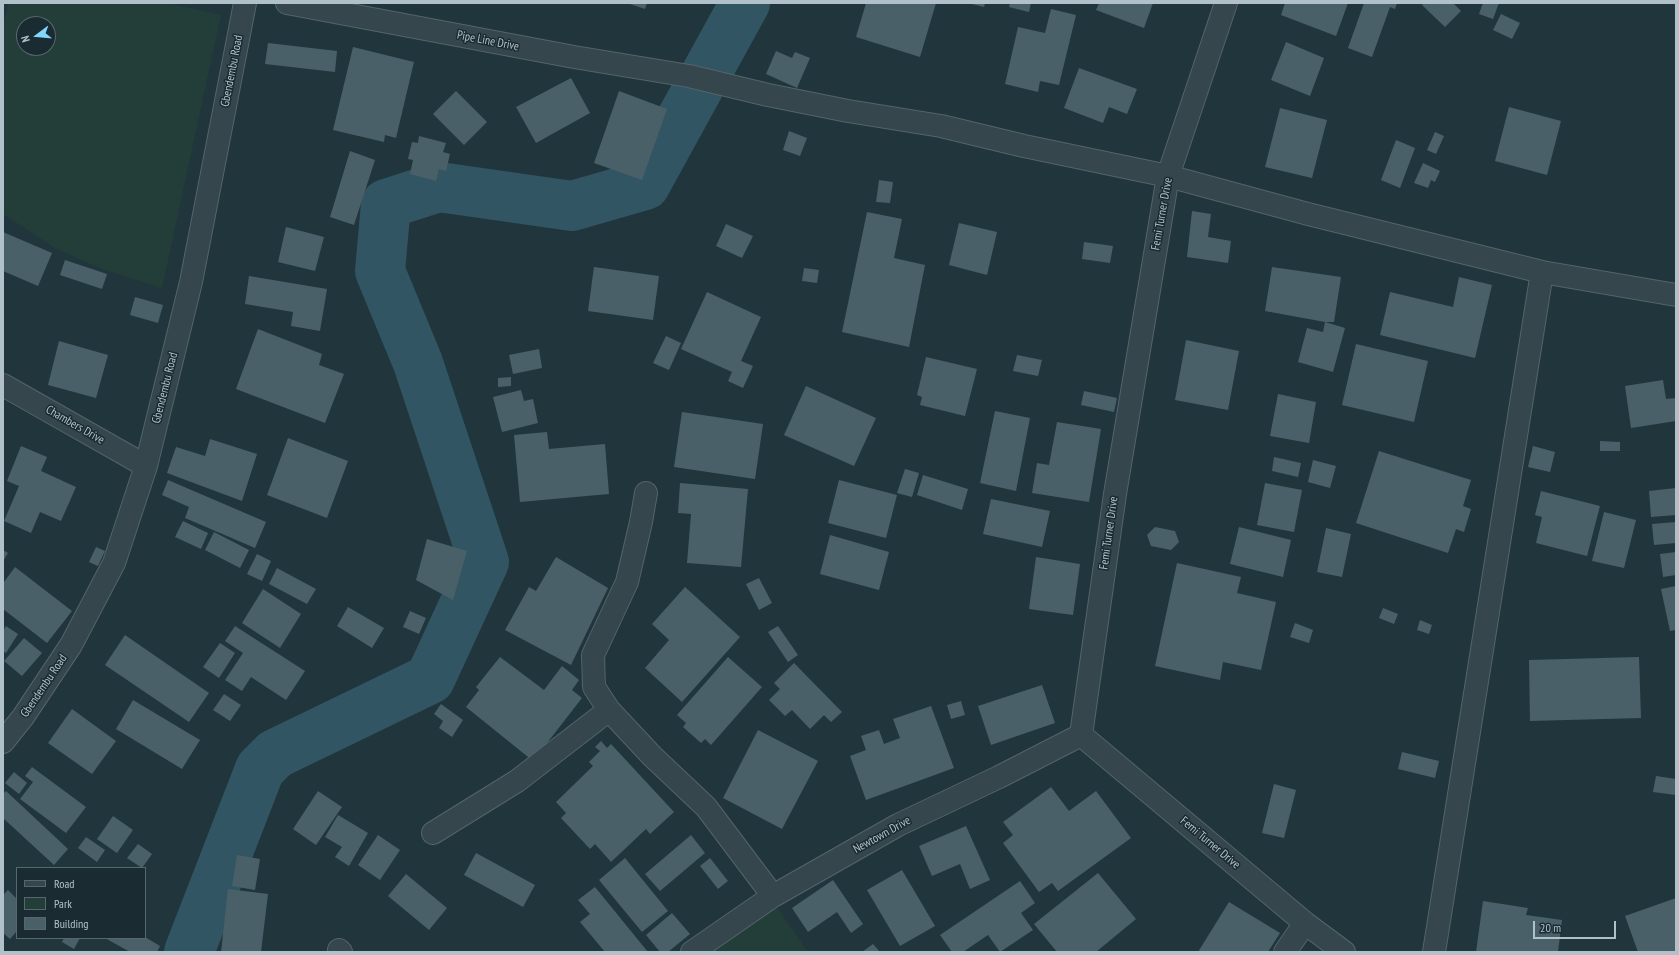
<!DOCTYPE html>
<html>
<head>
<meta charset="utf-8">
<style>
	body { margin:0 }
	#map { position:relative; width:1679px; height:955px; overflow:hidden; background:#21353d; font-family:"PT Sans Narrow",sans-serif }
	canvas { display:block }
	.frame { position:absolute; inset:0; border:4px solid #b1c1c9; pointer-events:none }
	.legend { position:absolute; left:16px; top:867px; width:130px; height:72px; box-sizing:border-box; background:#1b2b32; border:1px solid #57676e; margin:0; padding:5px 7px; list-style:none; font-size:12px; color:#b1c1c9 }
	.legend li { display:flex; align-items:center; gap:8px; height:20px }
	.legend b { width:20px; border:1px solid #57676e }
	.north { position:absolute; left:16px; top:16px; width:40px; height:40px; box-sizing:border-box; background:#1b2b32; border:1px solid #57676e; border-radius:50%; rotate:254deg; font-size:11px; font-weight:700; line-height:16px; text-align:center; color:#b1c1c9 }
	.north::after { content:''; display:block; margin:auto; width:14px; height:18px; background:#81d6fe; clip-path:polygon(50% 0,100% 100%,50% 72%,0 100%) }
	.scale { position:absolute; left:1533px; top:921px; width:83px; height:18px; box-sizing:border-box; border:2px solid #b1c1c9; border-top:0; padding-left:5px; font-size:12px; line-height:14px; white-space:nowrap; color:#b1c1c9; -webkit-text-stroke:3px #1b2b32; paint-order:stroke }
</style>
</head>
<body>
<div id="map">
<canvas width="1679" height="955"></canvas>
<div class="frame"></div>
<ul class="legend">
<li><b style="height:5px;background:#35464d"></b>Road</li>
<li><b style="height:11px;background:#233e39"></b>Park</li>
<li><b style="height:11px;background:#4a6069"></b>Building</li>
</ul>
<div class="north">N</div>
<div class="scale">20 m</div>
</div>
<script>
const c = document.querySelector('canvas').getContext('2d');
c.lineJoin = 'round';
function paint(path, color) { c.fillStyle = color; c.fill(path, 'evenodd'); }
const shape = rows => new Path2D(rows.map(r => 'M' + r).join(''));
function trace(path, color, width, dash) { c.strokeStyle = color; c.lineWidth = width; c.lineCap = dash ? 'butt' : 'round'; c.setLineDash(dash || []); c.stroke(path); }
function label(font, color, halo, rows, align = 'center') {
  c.font = font + ' "PT Sans Narrow",sans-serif'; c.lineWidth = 3; c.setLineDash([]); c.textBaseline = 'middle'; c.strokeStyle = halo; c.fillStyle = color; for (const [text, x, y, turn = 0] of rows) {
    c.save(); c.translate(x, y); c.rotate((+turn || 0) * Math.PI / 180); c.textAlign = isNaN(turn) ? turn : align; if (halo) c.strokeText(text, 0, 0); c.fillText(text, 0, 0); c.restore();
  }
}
const green = shape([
	[9,3,167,3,221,15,162,288,102,269,55,248,3,214,3,24],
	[24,24,48,24,48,48,24,48],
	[773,902,808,952,702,952]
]);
const river = shape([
	[189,952,260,769,275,754,430,679,484,562,418,363,380,271,386,204,439,187,572,206,645,185,745,3]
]);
const building = shape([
	[627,3,647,3,645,9],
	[866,3,936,3,920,57,856,37],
	[968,3,985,3,984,7],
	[1010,3,1031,3,1029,12,1009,7],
	[1099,3,1153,3,1144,28,1096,10],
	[1285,3,1348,3,1336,36,1281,15],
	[1364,3,1397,3,1395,9,1390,7,1372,57,1348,48],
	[1424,3,1453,3,1461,11,1445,27,1422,5],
	[1483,3,1499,3,1493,19,1479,14],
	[1051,9,1076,15,1059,85,1040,81,1038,92,1005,84,1018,27,1045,33],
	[1501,14,1520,23,1512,39,1493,30],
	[1286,42,1324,58,1310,96,1271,80],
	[268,43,337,51,335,72,265,64],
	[353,47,414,62,396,138,385,135,384,142,333,130],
	[776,51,792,58,795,52,810,58,797,88,766,74],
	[1079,68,1137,89,1127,114,1109,107,1103,123,1064,108],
	[571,78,590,113,536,143,516,107],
	[456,91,487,122,464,145,433,114],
	[619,91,667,109,642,180,594,163],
	[1509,107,1561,121,1547,175,1495,161],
	[1280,108,1327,120,1312,178,1265,167],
	[789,131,807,138,800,156,783,150],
	[1435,132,1444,136,1436,154,1427,150],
	[419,136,446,143,443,152,450,154,446,171,439,169,436,181,410,174,413,160,408,159,412,142,418,143],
	[1396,140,1415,148,1400,188,1381,180],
	[350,151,375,160,354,225,330,217],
	[1423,163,1440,171,1435,182,1431,180,1428,188,1414,183],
	[879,180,893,182,890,203,876,202],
	[1192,211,1211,214,1208,237,1231,241,1228,263,1187,257],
	[867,212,902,219,894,258,925,265,909,347,842,332],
	[959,223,997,232,987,275,949,265],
	[726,224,753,236,742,258,716,246],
	[286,227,324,237,315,271,278,262],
	[3,232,52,253,38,286,3,271],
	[1084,242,1113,246,1110,263,1082,259],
	[65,260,107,274,102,289,60,275],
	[594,267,659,276,653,320,588,311],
	[1272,267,1341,277,1334,322,1325,322,1265,311],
	[804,268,819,270,817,283,802,281],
	[249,276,327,289,320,331,291,326,293,312,245,304],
	[1459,277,1492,285,1475,358,1380,335,1390,292,1453,307],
	[707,292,761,317,741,361,753,366,743,388,728,381,732,372,681,349],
	[135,297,163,305,158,323,130,315],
	[1325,322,1345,328,1333,372,1298,362,1307,328,1323,332],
	[258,329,322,354,319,365,344,374,325,423,236,389],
	[666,336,681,343,669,370,653,363],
	[1186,340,1239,351,1228,410,1175,400],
	[59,341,108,355,96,398,48,385],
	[1356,344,1428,361,1414,422,1342,405],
	[539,349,542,368,513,374,509,355],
	[1017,355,1042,360,1038,376,1013,371],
	[926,357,977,369,965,416,920,405,922,397,917,395],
	[511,377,511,386,498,387,498,378],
	[1663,380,1666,399,1676,398,1676,421,1631,428,1625,386],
	[806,386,876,418,854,466,784,435],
	[521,390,524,401,533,399,538,423,502,432,493,397],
	[1084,391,1117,398,1114,412,1081,405],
	[1278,394,1316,402,1309,443,1270,436],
	[995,411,1030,418,1016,491,980,483],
	[682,412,763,424,755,479,674,467],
	[1057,422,1101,429,1089,502,1032,493,1037,463,1049,465],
	[547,432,549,449,605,444,609,494,520,502,514,435],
	[288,438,348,461,327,518,267,495],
	[210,439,257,454,242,501,167,473,176,447,205,456],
	[1600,441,1620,442,1620,451,1600,451],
	[21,446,47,457,41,471,76,487,61,521,40,512,31,533,4,521,19,486,7,481],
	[1533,446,1555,452,1550,472,1528,467],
	[1379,451,1471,480,1463,506,1471,509,1464,532,1456,529,1448,553,1356,523],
	[1274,457,1301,463,1298,477,1272,471],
	[1313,460,1336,466,1330,488,1308,482],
	[905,469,919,473,912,497,897,493],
	[923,475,968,489,962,510,917,495],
	[168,480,266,522,255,548,185,518,189,507,162,495],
	[839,480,897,495,886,538,828,523],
	[680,483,748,489,741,567,687,563,691,514,678,513],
	[1265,483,1302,490,1294,532,1257,525],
	[1676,488,1676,515,1651,517,1649,491],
	[1541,491,1600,506,1587,556,1536,543,1542,517,1535,515],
	[991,499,1050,511,1042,547,983,534],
	[1604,512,1636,520,1624,568,1592,561],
	[183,521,208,533,201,549,175,537],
	[1676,522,1676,543,1654,545,1652,524],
	[1155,527,1175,531,1179,542,1171,550,1151,546,1147,535],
	[1239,527,1291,540,1283,577,1230,564],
	[1326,528,1351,534,1342,577,1317,572],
	[214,532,249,550,240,568,205,550],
	[830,535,889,552,879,590,820,574],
	[427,539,467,551,453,600,416,580],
	[96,547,105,551,98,566,89,562],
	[3,550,8,553,3,561],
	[1676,552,1676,575,1663,577,1660,554],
	[257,554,271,561,262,581,247,574],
	[556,557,608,588,571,665,505,630,529,587,536,591],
	[1036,557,1080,564,1073,615,1029,609],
	[1177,563,1241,577,1237,593,1276,602,1261,670,1223,662,1220,680,1155,666],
	[15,567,72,611,47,643,3,609,3,582,4,582],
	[277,568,316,589,307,604,269,584],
	[759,578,772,603,759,610,746,584],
	[1676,586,1676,630,1670,631,1661,589],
	[685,587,740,637,682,702,645,668,669,640,652,624],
	[263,589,301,614,280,648,242,623],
	[348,607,384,628,372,648,337,626],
	[1383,608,1398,614,1394,624,1379,618],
	[410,611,426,618,419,634,403,627],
	[1420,620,1432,625,1429,634,1417,630],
	[1295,623,1313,630,1309,643,1290,637],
	[6,626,18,634,6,653,3,651,3,631],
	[235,626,305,671,286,700,251,677,242,691,225,680,243,653,225,641],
	[778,626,798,655,788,662,768,632],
	[125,635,209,693,189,722,105,665],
	[24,638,42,653,22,676,4,661],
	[220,643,235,653,219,678,203,667],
	[500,657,544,690,562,666,579,680,572,690,582,698,533,761,466,707,479,690,476,687],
	[728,657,762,687,711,745,705,739,701,743,683,727,686,723,677,715],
	[1639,657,1641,718,1530,721,1529,660],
	[794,663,842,712,831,722,824,715,810,729,792,710,785,716,769,700,780,689,774,683],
	[1042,685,1055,723,991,745,978,706],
	[224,694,241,705,230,721,213,710],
	[133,700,200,740,182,769,116,729],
	[961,701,965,715,951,719,947,705],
	[441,704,463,720,452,737,439,728,443,721,434,714],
	[931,706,954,768,866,800,850,756,866,750,861,736,879,730,884,744,900,738,893,719],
	[72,709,116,741,92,774,48,743],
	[758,730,818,761,782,829,723,798],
	[601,741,607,748,611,744,674,812,650,834,646,829,611,862,595,844,590,849,561,818,566,813,556,802,593,766,589,762,600,751,595,747],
	[1402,752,1439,761,1435,778,1398,769],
	[32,767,86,807,66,833,20,799,33,782,25,776],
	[14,772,27,783,19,794,5,783],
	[1656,776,1676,779,1676,795,1653,792],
	[1274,784,1296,790,1284,838,1262,833],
	[1051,787,1069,811,1096,791,1131,838,1058,891,1052,883,1039,892,1003,843,1013,835,1003,822],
	[6,791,68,849,54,865,3,818,3,794],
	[318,791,342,807,316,845,293,829],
	[338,815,368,833,349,866,335,857,342,847,325,837],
	[113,816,133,830,117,853,97,839],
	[966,826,990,880,970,889,960,864,932,876,919,846],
	[378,835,400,850,380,880,358,865],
	[691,835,705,853,660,891,645,874],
	[86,837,105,850,97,862,78,848],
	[138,844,152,854,142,868,127,858],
	[476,853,535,885,523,907,464,875],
	[237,855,260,859,255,890,232,886],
	[625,858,668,911,642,932,599,880],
	[710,858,728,881,718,889,700,866],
	[902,870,935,926,900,946,867,890],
	[1098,873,1136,919,1096,952,1057,952,1034,924],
	[406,874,447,908,429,930,388,896],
	[833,880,863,924,851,933,837,912,808,932,792,908],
	[1020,881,1035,903,1021,913,1033,930,1000,952,988,935,963,952,952,952,940,935],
	[595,887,648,952,605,952,580,922,590,914,578,900],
	[228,889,268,894,261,952,221,952],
	[8,890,17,899,17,931,10,939,3,933,3,895],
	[1676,898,1676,952,1638,952,1625,916],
	[1483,901,1528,908,1526,915,1562,920,1558,952,1476,952],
	[1229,902,1280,933,1268,952,1198,952],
	[672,913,690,934,668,952,660,952,646,935],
	[145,937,160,946,157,952,130,952,105,938],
	[64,938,80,938,74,949,62,942],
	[873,944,880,952,862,952]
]);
const minor = shape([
	[287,3,574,57,689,76,768,95,848,111,941,126,1024,146,1168,176,1308,214,1542,272,1676,295],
	[1226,3,1168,176,1115,494,1081,735,1305,923,1344,952],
	[3,385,146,466],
	[646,493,641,522,627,582,593,655,594,687,609,710,652,756,706,807,773,896],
	[3,742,23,717,71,645,114,563,146,466,191,282,245,3],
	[433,833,517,781,609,710],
	[339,950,341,952],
	[692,952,773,896,898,825,999,777,1081,735],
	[1285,952,1305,923],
	[1434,952,1542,272]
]);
const streetNames = [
	["Pipe Line Drive",488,41,11],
	["Gbendembu Road",232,71,-79],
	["Femi Turner Drive",1162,214,-80],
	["Gbendembu Road",165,388,-76],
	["Chambers Drive",75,425,30],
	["Femi Turner Drive",1109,533,-82],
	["Gbendembu Road",44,686,-56],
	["Newtown Drive",882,835,-29],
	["Femi Turner Drive",1210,843,40]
];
paint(green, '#233e39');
trace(river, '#325563', 50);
paint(building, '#4a6069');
trace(minor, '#54646b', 24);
trace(minor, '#35464d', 22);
label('12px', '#b1c1c9', '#1b2b32', streetNames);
</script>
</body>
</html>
